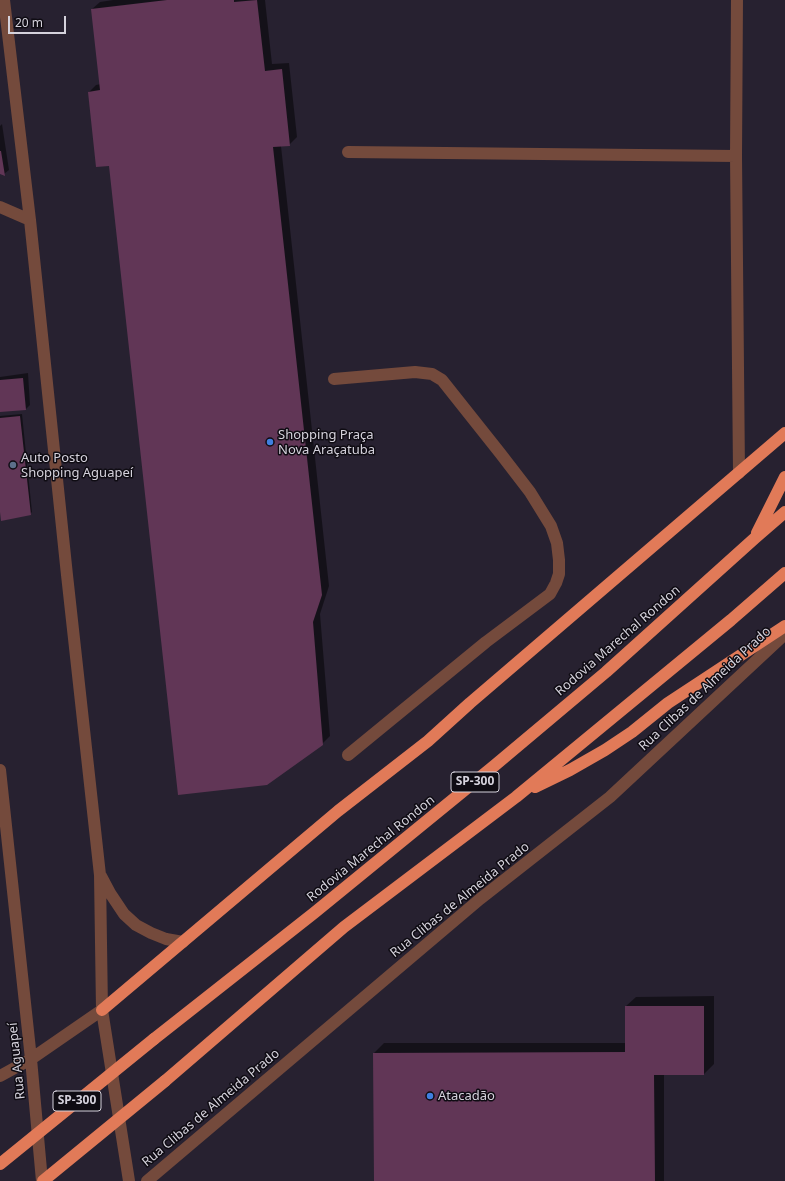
<!DOCTYPE html>
<html>
<head>
<meta charset="utf-8">
<style>
	body { margin:0 }
	#map { position:relative; width:785px; height:1181px; overflow:hidden; background:#272130; font-family:"Noto Sans",sans-serif }
	canvas { display:block }
	.scale { position:absolute; left:8px; top:16px; width:58px; height:18px; box-sizing:border-box; border:2px solid #d5d2dc; border-top:0; padding-left:5px; font-size:12px; line-height:14px; white-space:nowrap; color:#d5d2dc; -webkit-text-stroke:3px #0f0c13; paint-order:stroke }
</style>
</head>
<body>
<div id="map">
<canvas width="785" height="1181"></canvas>
<div class="scale">20 m</div>
</div>
<script>
const c = document.querySelector('canvas').getContext('2d');
c.lineJoin = 'round';
function paint(path, color) { c.fillStyle = color; c.fill(path, 'evenodd'); }
const shape = rows => new Path2D(rows.map(r => 'M' + r).join(''));
function trace(path, color, width, dash) { c.strokeStyle = color; c.lineWidth = width; c.lineCap = dash ? 'butt' : 'round'; c.setLineDash(dash || []); c.stroke(path); }
function label(font, color, halo, rows, align = 'center') {
  c.font = font + ' "Noto Sans",sans-serif'; c.lineWidth = 3; c.setLineDash([]); c.textBaseline = 'middle'; c.strokeStyle = halo; c.fillStyle = color; for (const [text, x, y, turn = 0] of rows) {
    c.save(); c.translate(x, y); c.rotate((+turn || 0) * Math.PI / 180); c.textAlign = isNaN(turn) ? turn : align; if (halo) c.strokeText(text, 0, 0); c.fillText(text, 0, 0); c.restore();
  }
}
const shadow = shape([
	[113,0,265,0,272,64,289,63,297,137,289,145,281,146,329,586,320,614,330,736,322,744,110,165,89,92,96,85,101,84,92,9,100,2],
	[2,124,9,170,4,174,0,173,0,126],
	[28,373,30,405,26,409,0,411,0,377],
	[22,414,32,512,30,514,0,503,0,416],
	[714,996,714,1064,704,1074,664,1074,664,1181,375,1181,374,1053,384,1043,626,1043,626,1006,636,997]
]);
const building = shape([
	[167,0,234,0,234,2,257,0,265,71,282,69,290,146,273,147,322,595,313,622,323,745,267,785,178,795,109,166,96,167,88,92,100,90,91,9],
	[0,151,1,151,5,176,0,174],
	[23,378,26,410,0,412,0,380],
	[20,416,31,515,1,521,0,512,0,418],
	[625,1006,704,1006,704,1075,654,1075,655,1181,374,1181,373,1053,625,1052]
]);
const minor = shape([
	[4,0,30,220,67,575,100,875,102,1010,129,1181],
	[737,0,736,156,739,473],
	[348,152,736,156],
	[0,207,30,220],
	[334,379,415,372,432,374,442,380,500,453,530,492,551,526,557,543,559,560,559,574,556,583,550,594,486,642,348,755],
	[0,770,31,1059,42,1181],
	[101,876,110,893,124,914,136,925,151,933,166,939,183,942],
	[0,1076,31,1059,102,1010],
	[147,1181,480,899,610,797,785,634]
]);
const highway = shape([
	[757,533,785,477],
	[535,787,570,770,605,750,632,732,668,703,785,626],
	[102,1010,338,811,428,741,470,703,785,433],
	[154,1039,314,913,494,766,606,672,755,538,785,512],
	[165,1081,344,927,516,797,731,620,785,573]
]);
const highwayBridge = shape([
	[0,1164,154,1039],
	[43,1181,165,1081]
]);
const markers = [
	[270,442,4,"#3f7fe0"],
	[13,465,4,"#5c6f8a"],
	[430,1096,4,"#3f7fe0"]
];
const shields = [
	[475,782,48],
	[77,1101,48]
];
const shieldNames = [
	["SP-300",475,782],
	["SP-300",77,1101]
];
const poiNames = [
	["Shopping Praça",278,435],
	["Nova Araçatuba",278,450],
	["Auto Posto",21,458],
	["Shopping Aguapeí",21,473],
	["Atacadão",438,1096]
];
const streetNames = [
	["Rodovia Marechal Rondon",618,641,-41],
	["Rua Clibas de Almeida Prado",705,689,-43],
	["Rodovia Marechal Rondon",371,849,-39],
	["Rua Clibas de Almeida Prado",460,900,-39],
	["Rua Aguapeí",17,1061,-96],
	["Rua Clibas de Almeida Prado",211,1108,-40]
];
paint(shadow, '#0007');
paint(building, '#613656');
trace(minor, '#744a3c', 12);
trace(highway, '#e17a58', 12);
trace(highwayBridge, '#e17a58', 12);
for (const [x, y, r, color] of markers) { const dot = new Path2D(); dot.arc(x, y, r, 0, 2 * Math.PI); c.fillStyle = color; c.fill(dot); trace(dot, '#0f0c13', 1.5); }
for (const [x, y, w] of shields) { const box = new Path2D(); box.roundRect(x - w / 2, y - 10, w, 20, 3); c.fillStyle = '#0f0c13'; c.fill(box); trace(box, '#d5d2dc', 1); }
label('bold 12px', '#d5d2dc', null, shieldNames);
label('13px', '#d5d2dc', '#0f0c13', poiNames, 'left');
label('13px', '#d5d2dc', '#0f0c13', streetNames);
</script>
</body>
</html>
